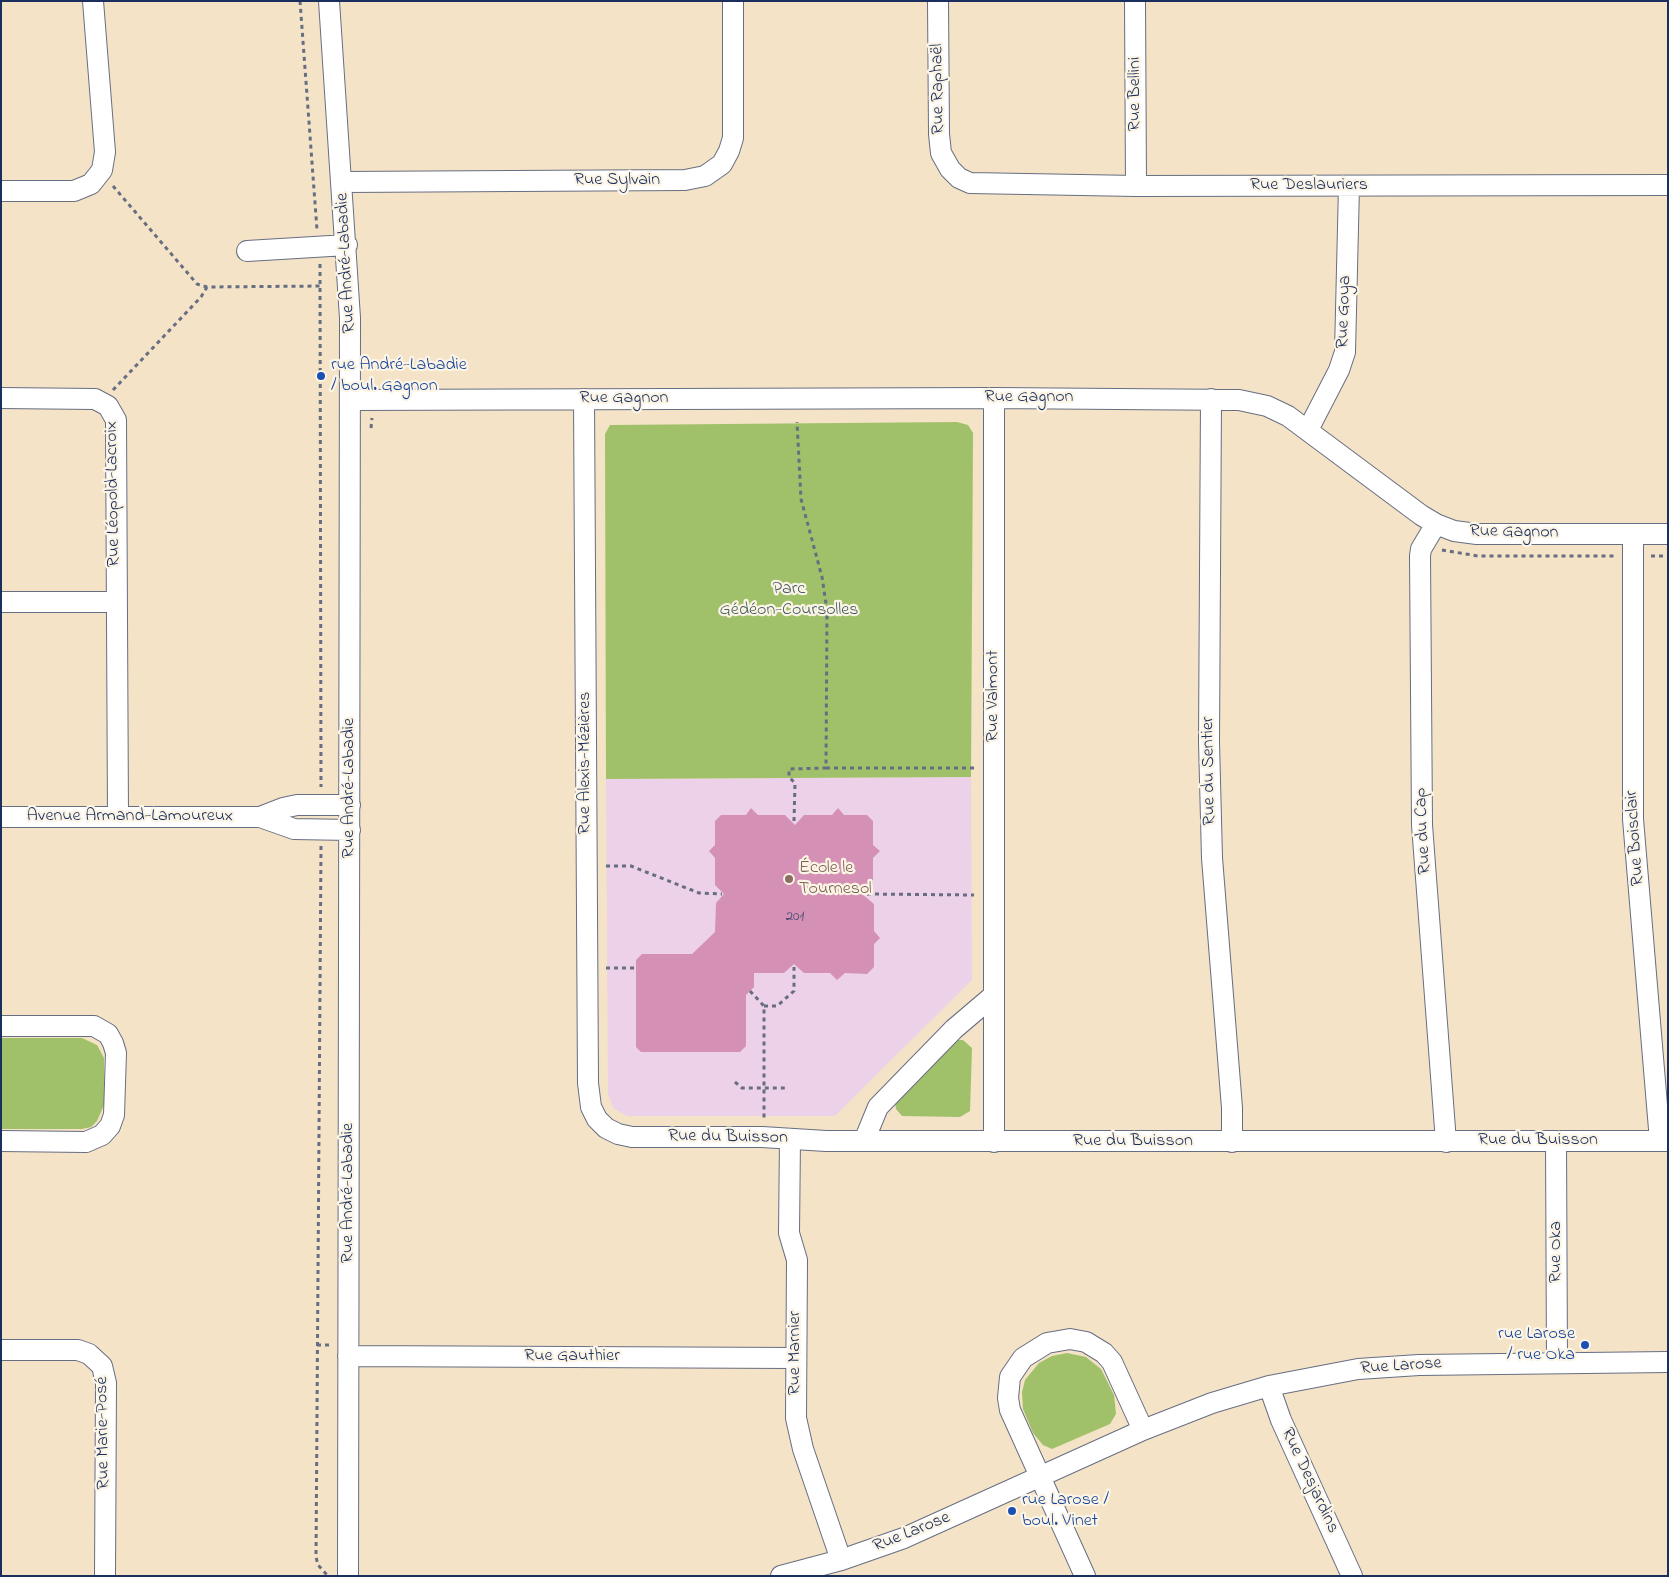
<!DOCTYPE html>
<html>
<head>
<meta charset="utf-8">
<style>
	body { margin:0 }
	#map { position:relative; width:1669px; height:1577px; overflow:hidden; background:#f4e3c6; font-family:"Indie Flower",sans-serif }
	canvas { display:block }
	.frame { position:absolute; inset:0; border:2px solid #1b2f5e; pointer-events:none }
</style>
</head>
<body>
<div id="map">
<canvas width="1669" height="1577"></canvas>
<div class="frame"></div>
</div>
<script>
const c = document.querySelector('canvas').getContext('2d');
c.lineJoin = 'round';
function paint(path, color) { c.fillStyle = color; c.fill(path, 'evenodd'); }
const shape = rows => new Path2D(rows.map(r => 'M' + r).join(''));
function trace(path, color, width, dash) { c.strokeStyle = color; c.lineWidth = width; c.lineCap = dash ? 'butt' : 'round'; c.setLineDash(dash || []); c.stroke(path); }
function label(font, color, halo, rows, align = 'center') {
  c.font = font + ' "Indie Flower",sans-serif'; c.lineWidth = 4.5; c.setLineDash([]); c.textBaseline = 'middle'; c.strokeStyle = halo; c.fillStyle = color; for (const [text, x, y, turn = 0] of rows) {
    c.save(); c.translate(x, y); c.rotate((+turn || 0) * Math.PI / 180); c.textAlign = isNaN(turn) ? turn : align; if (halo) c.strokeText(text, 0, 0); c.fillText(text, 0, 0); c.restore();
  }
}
const built = shape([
	[971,777,972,980,835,1116,627,1116,613,1108,608,1094,606,779]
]);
const green = shape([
	[957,422,968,425,973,433,971,777,606,779,605,434,610,425],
	[1,1038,82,1038,97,1045,104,1058,104,1105,97,1121,91,1127,82,1129,1,1129],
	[954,1040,963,1040,972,1048,970,1111,960,1117,902,1116,896,1109,895,1102],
	[1067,1353,1086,1357,1101,1369,1114,1395,1116,1414,1110,1424,1052,1449,1043,1445,1033,1433,1023,1409,1022,1392,1025,1380,1039,1363,1052,1356]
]);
const building = shape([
	[751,808,758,815,785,815,795,825,804,815,832,815,838,808,844,815,867,815,873,821,873,845,880,851,873,858,873,885,862,894,874,904,874,931,880,938,874,944,874,967,867,974,845,973,837,980,830,973,804,973,794,964,784,973,754,973,754,987,746,995,746,1046,740,1052,641,1052,636,1047,636,960,642,954,692,954,715,932,716,903,724,894,715,885,715,858,709,851,715,845,715,821,721,815,746,815]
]);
const path = shape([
	[300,1,317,230],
	[113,186,197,284,207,287,322,286],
	[320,264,321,787],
	[113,390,201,297,207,287],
	[371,428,372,418],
	[1442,550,1478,556,1615,556],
	[1651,556,1668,556],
	[826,768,975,768],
	[794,821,795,783,789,777,789,769,826,768,827,610,822,577,801,499,797,422],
	[321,846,316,1557,318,1565,328,1576],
	[606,866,631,866,699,893,722,894],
	[867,894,974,895],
	[606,968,636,968],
	[750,991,764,1006,764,1118],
	[764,1006,777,1006,794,991,794,967],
	[735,1082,742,1088,786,1088],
	[317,1345,331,1345],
	[378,1576,378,1575]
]);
const minor = shape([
	[329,1,350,318,348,1576],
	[938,1,939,134,941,153,950,169,959,178,970,183,1136,186,1668,185],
	[1135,1,1136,186],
	[343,182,685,180,705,176,722,164,729,151,733,138,733,1],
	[1,191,74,191,91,184,102,170,105,152,93,1],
	[247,251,347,245],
	[1,398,95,399,108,406,116,420,118,817],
	[584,399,588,1083,591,1107,597,1119,606,1128,618,1134,632,1137,762,1137,826,1141,1668,1141],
	[1211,399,1209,742,1212,858,1232,1108,1232,1142],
	[350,400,994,398,1239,400,1267,406,1288,416,1421,515,1436,524,1454,531,1477,534,1668,534],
	[1308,430,1339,370,1345,352,1349,186],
	[1436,524,1421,549,1420,556,1422,825,1446,1142],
	[1633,534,1633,819,1660,1141],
	[1,602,116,602],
	[1,817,260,817,294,829,350,830],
	[260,817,283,808,297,805,350,805],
	[1,1026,94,1026,108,1034,113,1043,116,1053,114,1115,110,1126,102,1135,86,1142,1,1141],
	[790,1139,789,1233,797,1260,796,1418,803,1449,841,1560],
	[864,1141,878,1107,954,1029,994,995],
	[1556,1141,1557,1362],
	[994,1142,994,398],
	[1,1350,78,1350,89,1354,102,1366,106,1383,105,1576],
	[348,1356,795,1358],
	[1269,1386,1281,1420,1352,1576],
	[781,1576,841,1560,904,1538,1143,1430,1212,1403,1269,1386,1358,1369,1419,1365,1668,1362],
	[1085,1576,1010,1410,1008,1398,1010,1377,1023,1358,1047,1343,1070,1339,1086,1342,1104,1353,1112,1362,1143,1430]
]);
const markers = [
	[321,376,5,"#1a4fb4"],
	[789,879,5,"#8d6e63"],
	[1585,1345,5,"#1a4fb4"],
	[1012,1511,5,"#1a4fb4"]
];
const numberNames = [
	["201",795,918]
];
const streetNames = [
	["Rue Raphaël",939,89,-91],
	["Rue Bellini",1136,94,-90],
	["Rue Sylvain",617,181],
	["Rue Deslauriers",1309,186],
	["Rue André-Labadie",347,263,-93],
	["Rue Goya",1345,312,-88],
	["Rue Gagnon",1029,398],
	["Rue Gagnon",624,399],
	["Rue Léopold-Lacroix",114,494,-91],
	["Rue Gagnon",1514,533,1],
	["Rue Valmont",994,696,-90],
	["Rue Alexis-Mézières",586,763,-90],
	["Rue du Sentier",1210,771,-91],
	["Rue André-Labadie",350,788,-90],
	["Avenue Armand-Lamoureux",130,817],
	["Rue du Cap",1424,831,-93],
	["Rue Boisclair",1636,838,-94],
	["Rue du Buisson",728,1138,1],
	["Rue du Buisson",1538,1141],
	["Rue du Buisson",1133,1142],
	["Rue André-Labadie",349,1193,-90],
	["Rue Oka",1557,1252,-90],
	["Rue Marnier",796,1353,-90],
	["Rue Gauthier",572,1357],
	["Rue Larose",1401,1367,-4],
	["Rue Marie-Posé",104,1433,-91],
	["Rue Desjardins",1309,1481,65],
	["Rue Larose",912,1533,-22]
];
const transitNames = [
	["rue André-Labadie",331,366],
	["/ boul. Gagnon",331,387],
	["rue Larose",1575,1335,"right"],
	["/ rue Oka",1575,1356,"right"],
	["rue Larose /",1022,1501],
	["boul. Vinet",1022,1522]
];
const parkNames = [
	["Parc",789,590],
	["Gédéon-Coursolles",789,611]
];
const educationNames = [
	["École le",799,869],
	["Tournesol",799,890]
];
paint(built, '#edd1e9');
paint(green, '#a0c16a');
paint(building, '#d491b5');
trace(minor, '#676e82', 22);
trace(path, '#676e82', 3, [4, 4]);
trace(minor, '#fff', 20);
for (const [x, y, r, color] of markers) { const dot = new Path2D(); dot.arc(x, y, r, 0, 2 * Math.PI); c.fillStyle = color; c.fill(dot); trace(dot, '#fcf5e5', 2); }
label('15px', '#494874', null, numberNames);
label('18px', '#1b2f5e', '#fcf5e5', streetNames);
label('18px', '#164399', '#fcf5e5', transitNames, 'left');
label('18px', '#435b62', '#fcf5e5', parkNames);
label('18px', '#785e54', '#fcf5e5', educationNames, 'left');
</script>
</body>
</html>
